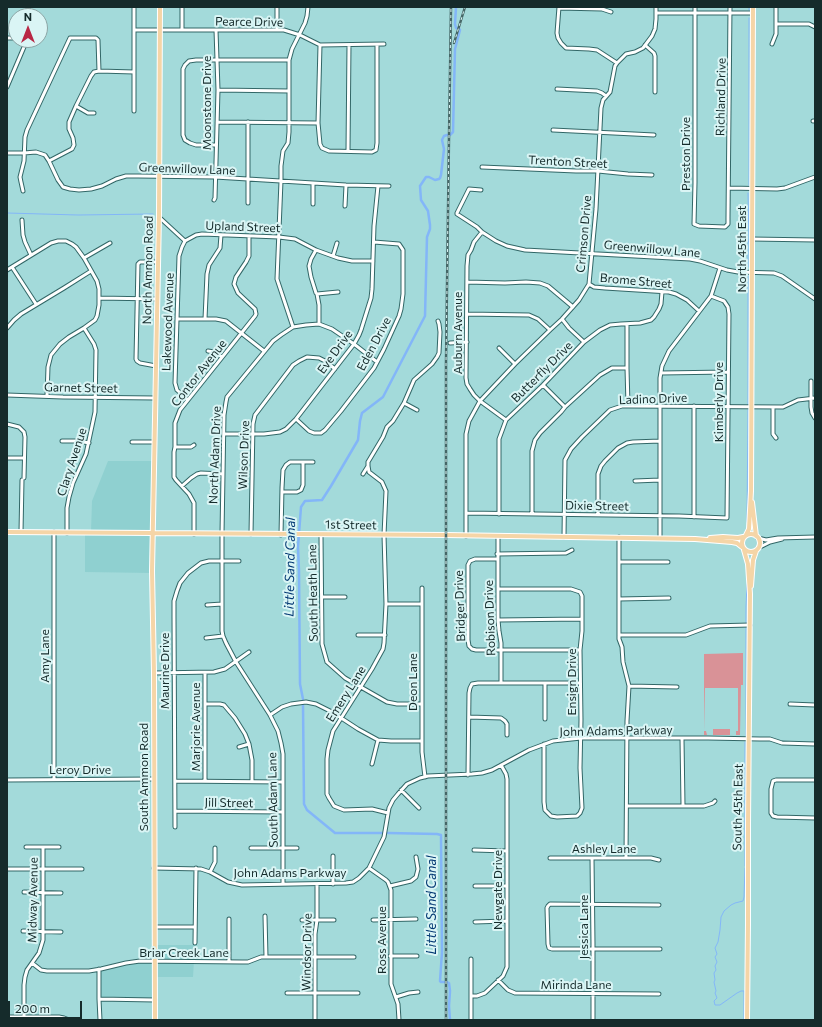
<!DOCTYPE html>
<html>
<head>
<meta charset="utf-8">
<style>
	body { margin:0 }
	#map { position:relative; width:822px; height:1027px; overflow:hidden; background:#a3dada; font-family:Commissioner,sans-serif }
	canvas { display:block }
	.frame { position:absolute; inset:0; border:8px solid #152b2b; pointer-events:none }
	.north { position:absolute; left:8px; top:8px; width:40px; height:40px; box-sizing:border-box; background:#daf5f5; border:1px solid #8ba4a4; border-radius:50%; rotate:0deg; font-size:11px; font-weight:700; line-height:16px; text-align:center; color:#152b2b }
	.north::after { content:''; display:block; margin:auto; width:14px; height:18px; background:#b82745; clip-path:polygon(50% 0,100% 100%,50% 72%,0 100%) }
	.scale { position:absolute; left:8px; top:1001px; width:74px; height:18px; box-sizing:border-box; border:2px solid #152b2b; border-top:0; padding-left:5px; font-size:12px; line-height:14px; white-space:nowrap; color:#152b2b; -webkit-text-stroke:3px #daf5f5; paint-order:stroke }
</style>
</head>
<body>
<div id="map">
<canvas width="822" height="1027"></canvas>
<div class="frame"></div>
<div class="north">N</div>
<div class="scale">200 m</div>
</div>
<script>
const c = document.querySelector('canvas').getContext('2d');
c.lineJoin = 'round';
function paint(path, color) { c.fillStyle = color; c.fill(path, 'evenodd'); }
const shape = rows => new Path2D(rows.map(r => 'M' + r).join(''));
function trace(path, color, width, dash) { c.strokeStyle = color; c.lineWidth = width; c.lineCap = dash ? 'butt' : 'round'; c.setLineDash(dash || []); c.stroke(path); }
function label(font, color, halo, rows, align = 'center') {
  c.font = font + ' Commissioner,sans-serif'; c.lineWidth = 4; c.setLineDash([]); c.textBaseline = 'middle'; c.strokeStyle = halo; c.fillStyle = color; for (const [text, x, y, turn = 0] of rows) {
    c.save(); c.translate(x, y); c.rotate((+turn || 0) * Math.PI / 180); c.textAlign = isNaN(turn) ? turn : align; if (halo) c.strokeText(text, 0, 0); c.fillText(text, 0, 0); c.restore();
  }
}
const built = shape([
	[108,461,154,461,152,573,85,572,85,533,91,532,92,501],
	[155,945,197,945,197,961,194,961,193,977,155,977,155,1000,98,1000,98,970,126,963,155,961]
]);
const green = shape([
	[743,653,743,685,741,685,740,735,736,735,736,731,738,731,738,688,705,688,704,731,706,731,707,735,704,735,704,654],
	[713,729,730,729,730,735,713,735]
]);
const stream = shape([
	[749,10,749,7],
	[749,185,749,18],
	[7,213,78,215,153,214],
	[748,267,748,244,749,239,748,193],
	[748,404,748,276],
	[747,522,748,410],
	[746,623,746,607,747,584],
	[746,736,746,628],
	[745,866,745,742],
	[744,1020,744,991,741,991,737,993,720,1005,715,1005,714,1001,717,998,715,993,716,991,714,982,715,980,714,973,716,970,715,966,717,962,715,957,717,954,715,948,718,942,720,930,721,917,724,911,731,905,735,903,743,901,744,897,745,868]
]);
const canal = shape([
	[303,699,300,684,299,571,298,547,301,507,305,501,322,500,331,486,358,440,360,421,362,413,383,397,425,316,427,237,430,229,430,225,428,211,421,200,420,186,426,177,429,177,435,180,439,179,440,178,441,175,444,149,442,140,444,136,447,135,450,135,453,132,455,49,460,30,459,29,456,28,455,24,456,7],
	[303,705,304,804,307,810,335,833,384,833],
	[388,833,437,834,441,835,441,836,442,952,440,981,441,982,447,982,449,983,450,991,449,1006,450,1020]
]);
const minor = shape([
	[28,7,29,16],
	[277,7,277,30],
	[559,7,557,33,558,38,561,43,566,48,589,49,597,50,617,63],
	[695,7,695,183,694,224,699,226,725,227,728,224,728,218,730,7],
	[559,8,602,9,611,12],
	[656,13,753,13],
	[776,24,809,24,815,27],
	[134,30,284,30,300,35,320,45,384,44],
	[182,30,182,7],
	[7,38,16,38],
	[772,44,776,34,776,7],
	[320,45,318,123,320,144,322,148,329,151,372,152,376,150,377,143,377,45],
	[645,45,654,53,655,56,655,92],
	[7,87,27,40],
	[557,89,597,91,602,93,606,96],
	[218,90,289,91],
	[76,106,88,113,94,113],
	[134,111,134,7],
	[813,121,815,121],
	[217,122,318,123],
	[248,122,248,203],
	[553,130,654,135],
	[216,145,196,145,190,143,185,140,183,135,183,69,185,65,189,61,196,60,289,60],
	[348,151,349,45],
	[7,153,24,153,36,152,45,155,49,161,58,180,63,187,70,189,79,190,91,189,102,186,116,179,126,176,138,176,215,177,346,185,389,186],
	[49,161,72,149,74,145,73,138,69,129,69,122,76,106,91,76,94,72,99,71,134,72],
	[482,167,576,171,598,171,628,174,652,175],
	[729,188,777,189,785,188,815,177],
	[481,190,469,189,457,213,457,214,477,227,482,232,496,241,507,246,525,250,690,259,700,261,727,270,738,272,774,273,782,276,815,299],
	[23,191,21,182,20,177,24,161,25,137,27,130,70,38,96,38,98,40,99,71],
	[214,200,215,198,218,90,216,30],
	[313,204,313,183],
	[345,206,346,185],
	[159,217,185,241],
	[22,220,23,235,25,242,31,255],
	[482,232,474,242,471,250,468,255,467,266,466,378,467,384,470,389,474,395,480,401,506,420],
	[752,239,815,240],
	[316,250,311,259,309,266,311,277,316,293,317,294,338,292],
	[333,256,337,243],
	[84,258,110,243],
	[12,267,36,304],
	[7,270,51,243,58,241,66,241,72,244,76,247,84,258,97,281,99,289,99,305,97,316,95,320,84,328,69,337,60,344,51,355,48,367,47,396],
	[467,282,505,283,526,282,540,283,548,286,573,307],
	[589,284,594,287,605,288,669,292,676,294,687,300,699,311],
	[317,294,319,305,319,324],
	[99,298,157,299],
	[467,314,529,315,538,319,550,330],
	[178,319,216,319,226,321,264,351],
	[205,319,207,274,209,265,220,248,221,235],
	[562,319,569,328,584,342],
	[627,324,627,368,628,406],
	[293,327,277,279,281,181,281,166,283,151,288,143,289,132,289,60,292,49,305,23,307,16,308,7],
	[7,328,14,320,21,314,64,288,91,271],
	[450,343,467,342],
	[499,348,515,364],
	[208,351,214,352,222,357],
	[156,366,140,363,137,361,136,359,138,264,140,262,158,262],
	[661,373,728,372],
	[811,381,811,407,812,413,815,418],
	[543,385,565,407],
	[7,395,63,397,155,398],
	[188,400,177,390,175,383,179,256,182,247,185,241,196,235,202,234,279,237,295,239,316,250,338,258,352,261,373,261],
	[404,403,417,410],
	[773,407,773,434,776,438],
	[217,415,224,415],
	[296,419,309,431,314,433,321,433,325,430,341,411,374,368,384,349,399,316,401,309,403,294,403,250,399,244,374,242],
	[7,424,19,427,24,432,25,437,24,478],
	[224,434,264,434,280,432,286,429,296,419,354,344,359,335,361,330,371,298,372,289,374,226,378,186],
	[62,441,79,441,89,443],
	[132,442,154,442],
	[175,447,191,447,194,445],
	[7,458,24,458],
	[363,474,368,466],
	[635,481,660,480],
	[182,486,191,478,197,474,201,473,223,474],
	[282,492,297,492,301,490,303,485,303,462],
	[466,513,679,516,727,518,729,314,728,307,724,301,711,296],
	[499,514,499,439,506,420,543,385,584,342,600,330,610,325,621,324,640,323,651,320,654,317,659,309,661,304,662,292],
	[532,514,532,451,535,440,540,433,561,412,565,407,600,375,612,368,627,368],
	[598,515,598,474,601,466,605,461,618,448,627,443,633,442,660,441],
	[694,517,694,406],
	[21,532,22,480],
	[54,532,54,779],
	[67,533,67,508,69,497,73,483,86,454,95,412,96,350,94,344,84,328],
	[194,534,194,503,189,494,176,480,174,477,174,452,175,447,175,423,180,410,188,400,255,316,256,314,255,309,238,293,234,284,236,277,246,262,249,256,249,236],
	[251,534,253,424,255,415,293,365,299,361,307,357,319,358,325,361,335,369],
	[281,535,282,488,283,470,286,465,290,462,313,462],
	[321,535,322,644,327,662,345,678,387,702,397,704,422,704],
	[466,536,466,434,469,421,480,401,515,364,550,330,562,319,579,300,589,284,596,209,601,108,603,100,610,92,615,66,617,63,626,54,635,52,643,48,652,36,655,29,656,19,656,7],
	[498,536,498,620,499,631,501,643,501,682],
	[564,537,565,460,571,449,582,437,610,410,622,406,628,406,783,407,798,400,815,398],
	[619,537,619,639,622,647,623,662,629,686,627,721,626,858],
	[660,538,660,378,662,366,669,351,711,296,720,268],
	[758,538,766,540,778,538,815,537],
	[758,548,770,542,782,539],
	[497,554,566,553,572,550],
	[497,559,475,559,470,561,468,565,468,640,469,646,472,649,476,650,580,650],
	[619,562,668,562],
	[422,588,422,752,425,777],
	[498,589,571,589,580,592,582,596,582,631,580,650,581,720,580,768,582,808,580,813,577,816,557,817,551,816,545,810,544,802,544,744],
	[322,597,345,597],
	[619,599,669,598],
	[386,604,422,604],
	[207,605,222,604],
	[498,620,582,619],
	[358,635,385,635],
	[619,635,686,635,710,626,750,625],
	[206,638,223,636],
	[154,673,214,672,225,669,249,652],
	[205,673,205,781],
	[545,683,545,719],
	[629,686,677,687],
	[205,704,220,704,224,705,235,718,245,734,249,744,252,760,252,781],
	[790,704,815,705],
	[270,715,282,707,291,704,306,702,316,704,332,712,358,729,378,740,391,741,422,741],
	[469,717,501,718,505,721,507,724,507,735],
	[682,739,683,805],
	[239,747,249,744],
	[372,764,378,740],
	[468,775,469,693,470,688,472,684,478,683,580,683],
	[7,780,154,779],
	[815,780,776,780,773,781,771,789,771,813,773,816,777,817,815,818],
	[175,781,282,782],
	[401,790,419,808],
	[627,806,704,806,713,803,715,801],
	[175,811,282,812],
	[388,813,372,809,344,810,334,806,329,798,327,794,327,759,328,750,333,731,372,669,383,649,384,643,386,604,384,535,386,491,382,482,369,472,368,466,368,462,383,437,387,427,393,421,404,403,414,380,432,364,437,357,439,353,440,332,439,324,438,321],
	[175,827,174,618,174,601,177,591,180,583,188,573,201,563,209,561,239,561],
	[26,847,59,847],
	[251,848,297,848],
	[474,850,507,851],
	[333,856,333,884],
	[550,858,651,858,659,860],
	[592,858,593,944,593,1020],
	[154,868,201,869,210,872,228,882,242,885,346,883,353,882,359,878,369,868,384,837,389,808,393,800,398,794,407,784,420,778,428,776,472,774,482,773,492,770,529,750,553,741,581,738,708,738,760,739,770,739,782,743,815,744],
	[369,868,386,880,388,882,391,890,391,984,398,1004,399,1020],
	[7,869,82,869],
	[210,872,215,862,215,848],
	[283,884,283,754,281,743,278,731,270,715,236,662,226,643,223,636,222,631,222,534,224,415,226,402,227,397,273,341,281,335,293,327,306,325,319,324,332,329,354,344,377,362],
	[390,886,411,881,416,877,418,869,416,857],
	[475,886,506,886],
	[24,892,61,893],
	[659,905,550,904,548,906,547,908,548,944,549,948,552,949,660,949],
	[265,916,266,957],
	[229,919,229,962],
	[302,920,334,920],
	[373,920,416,919],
	[475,922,506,921],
	[155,927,195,927],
	[23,931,61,932],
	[195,943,196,868],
	[390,956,417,956],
	[32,963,41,970,47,971,89,971,101,969,126,963,140,961,242,962,248,962,261,957,354,957],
	[99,969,99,999,155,1000],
	[498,980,508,990,515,993,659,994],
	[287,993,358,993],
	[471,996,477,996,485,993,503,976,507,967,507,779,506,774,501,765],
	[396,997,409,993,418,992],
	[99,999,100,1020],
	[7,1017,59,1017,64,1018,69,1020],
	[24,1020,24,985,25,977,27,970,39,953,43,940,43,847],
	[315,1020,315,934,317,920,317,884],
	[471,1020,471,959]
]);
const major = shape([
	[752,502,756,536],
	[7,532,446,535,695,539,732,542,737,543,742,547],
	'742 543a9 9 0 1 1 18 0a9 9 0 1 1-18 0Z',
	[746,535,749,529,751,491,753,7],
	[710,538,723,537,738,538,743,537],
	[744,550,748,564,750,594,748,824,748,924,747,1020],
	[751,586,753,560,756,551],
	[155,1020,154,673,152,571,159,215,160,7]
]);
const rail = shape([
	[454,43,465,7],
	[446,1020,446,362,449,137,451,7]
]);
const streetNames = [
	["Pearce Drive",249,22,1],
	["Richland Drive",721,97,-89],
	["Moonstone Drive",207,103,-90],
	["Preston Drive",686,154,-90],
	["Trenton Street",568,162,3],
	["Greenwillow Lane",187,169,2],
	["Upland Street",243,227,2],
	["Crimson Drive",584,234,-85],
	["Greenwillow Lane",652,249,5],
	["North 45th East",742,249,-90],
	["North Ammon Road",148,270,-89],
	["Brome Street",636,281,5],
	["Lakewood Avenue",168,322,-88],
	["Auburn Avenue",458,333,-90],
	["Eden Drive",374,344,-62],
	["Eve Drive",335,352,-54],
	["Butterfly Drive",542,372,-45],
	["Contor Avenue",199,373,-52],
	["Garnet Street",81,388,1],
	["Ladino Drive",653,399,-2],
	["Kimberly Drive",719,402,-90],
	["North Adam Drive",215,455,-88],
	["Wilson Drive",244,455,-88],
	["Clary Avenue",72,462,-72],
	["Dixie Street",597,506,1],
	["1st Street",351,525,1],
	["South Heath Lane",313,593,-91],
	["Bridger Drive",460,606,-92],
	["Robison Drive",490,618,-92],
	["Amy Lane",45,656,-90],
	["Maurine Drive",165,671,-90],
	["Deon Lane",413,682,-90],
	["Ensign Drive",572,682,-90],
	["Emery Lane",346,694,-58],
	["Marjorie Avenue",196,727,-90],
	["John Adams Parkway",616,731,-1],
	["Leroy Drive",80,770],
	["South Ammon Road",144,777,-90],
	["South Adam Lane",273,800,-91],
	["Jill Street",229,803,1],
	["South 45th East",738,807,-89],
	["Ashley Lane",604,849],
	["John Adams Parkway",290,873],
	["Newgate Drive",498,890,-90],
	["Midway Avenue",33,900,-89],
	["Jessica Lane",584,927,-90],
	["Ross Avenue",382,940,-90],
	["Windsor Drive",307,952,-89],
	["Briar Creek Lane",184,953],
	["Mirinda Lane",576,985]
];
const waterNames = [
	["Little Sand Canal",290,567,-89],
	["Little Sand Canal",432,905,-90]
];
paint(built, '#8fd0d0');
paint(green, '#d99297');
trace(stream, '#83b6f8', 1);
trace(canal, '#83b6f8', 2.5);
trace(minor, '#326767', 5);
trace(major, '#fff', 6);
trace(minor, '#fff', 3);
trace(major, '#f5d5a7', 4);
trace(rail, '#456666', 2.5);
trace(rail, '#daf5f5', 1, [3]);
label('12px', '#152b2b', '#daf5f5', streetNames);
label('italic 13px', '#053a74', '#daf5f5', waterNames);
</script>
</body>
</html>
